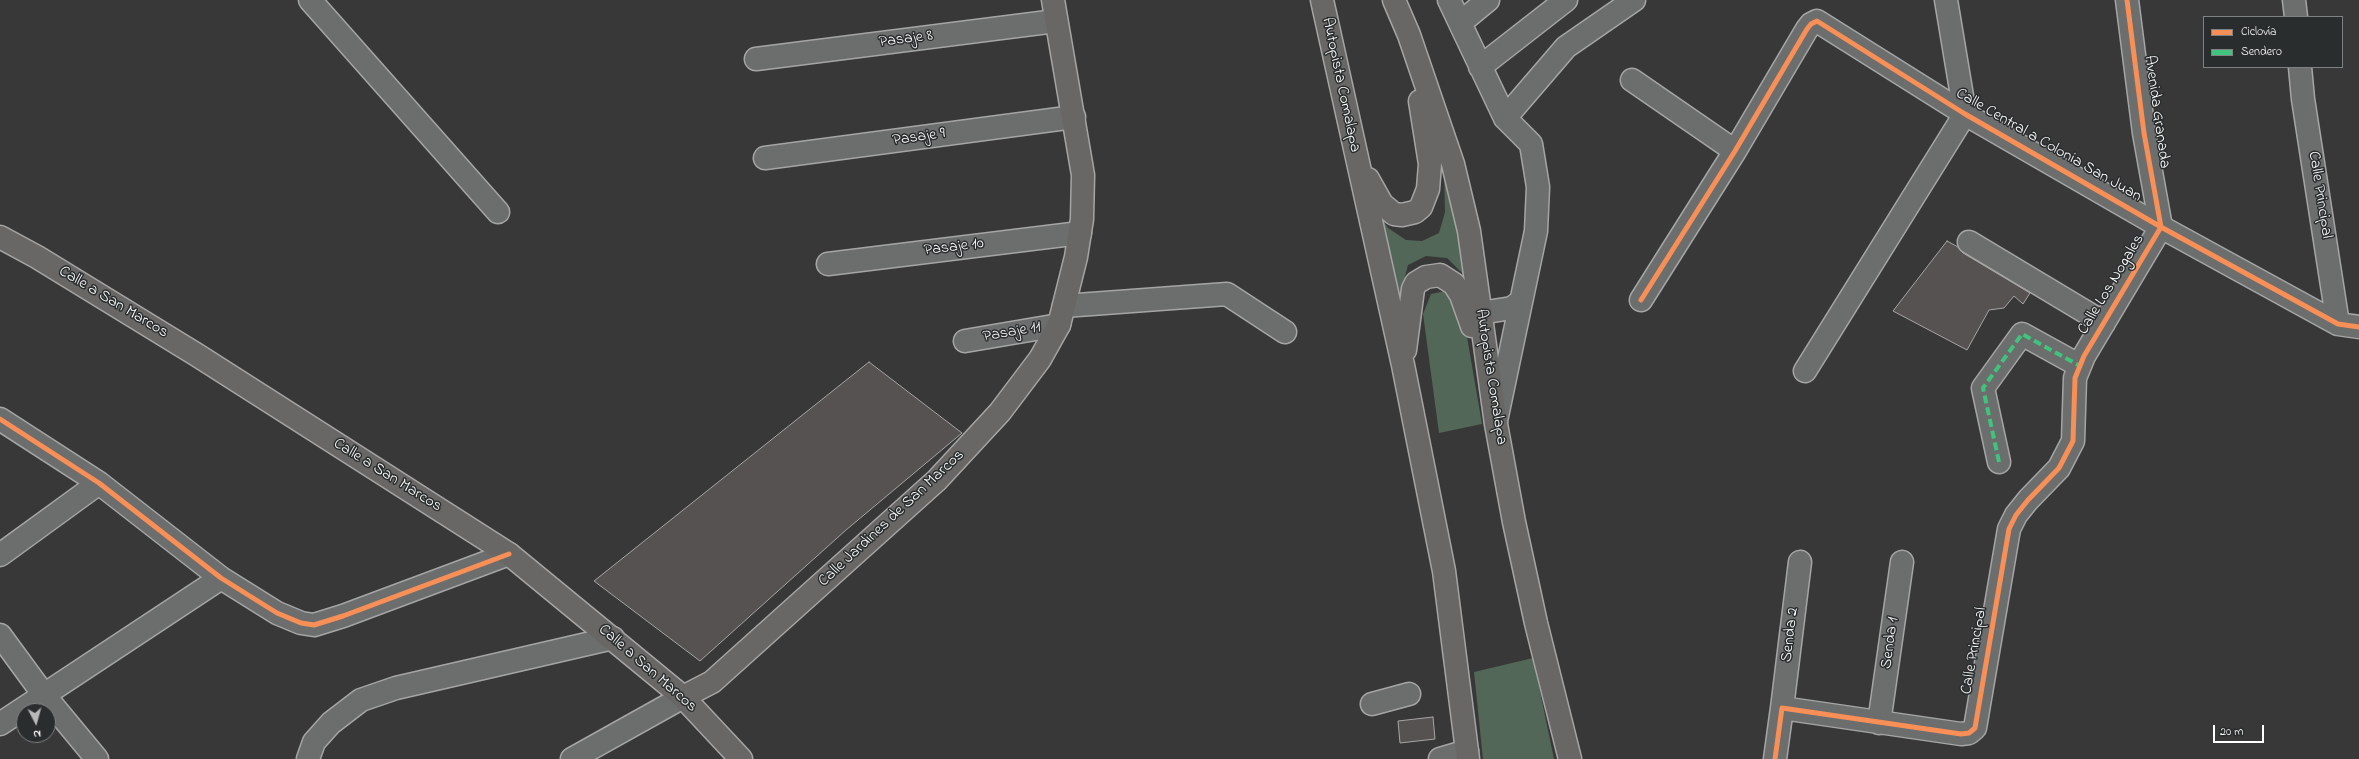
<!DOCTYPE html>
<html>
<head>
<meta charset="utf-8">
<style>
	body { margin:0 }
	#map { position:relative; width:2359px; height:759px; overflow:hidden; background:#393838; font-family:"Indie Flower",sans-serif }
	canvas { display:block }
	.legend { position:absolute; left:2203px; top:16px; width:140px; height:52px; box-sizing:border-box; background:#2a2d2e; border:1px solid #7f8182; margin:0; padding:5px 7px; list-style:none; font-size:12px; color:#fff }
	.legend li { display:flex; align-items:center; gap:8px; height:20px }
	.legend b { width:20px; border:1px solid #7f8182 }
	.north { position:absolute; left:16px; top:703px; width:40px; height:40px; box-sizing:border-box; background:#2a2d2e; border:1px solid #7f8182; border-radius:50%; rotate:174deg; font-size:11px; font-weight:700; line-height:16px; text-align:center; color:#fff }
	.north::after { content:''; display:block; margin:auto; width:14px; height:18px; background:#bab9b9; clip-path:polygon(50% 0,100% 100%,50% 72%,0 100%) }
	.scale { position:absolute; left:2213px; top:725px; width:51px; height:18px; box-sizing:border-box; border:2px solid #fff; border-top:0; padding-left:5px; font-size:12px; line-height:14px; white-space:nowrap; color:#fff; -webkit-text-stroke:3px #2a2d2e; paint-order:stroke }
</style>
</head>
<body>
<div id="map">
<canvas width="2359" height="759"></canvas>
<ul class="legend">
<li><b style="height:5px;background:#f78f57"></b>Ciclovía</li>
<li><b style="height:5px;background:#40c37c"></b>Sendero</li>
</ul>
<div class="north">N</div>
<div class="scale">20 m</div>
</div>
<script>
const c = document.querySelector('canvas').getContext('2d');
c.lineJoin = 'round';
function paint(path, color) { c.fillStyle = color; c.fill(path, 'evenodd'); }
const shape = rows => new Path2D(rows.map(r => 'M' + r).join(''));
function trace(path, color, width, dash) { c.strokeStyle = color; c.lineWidth = width; c.lineCap = dash ? 'butt' : 'round'; c.setLineDash(dash || []); c.stroke(path); }
function label(font, color, halo, rows, align = 'center') {
  c.font = font + ' "Indie Flower",sans-serif'; c.lineWidth = 3; c.setLineDash([]); c.textBaseline = 'middle'; c.strokeStyle = halo; c.fillStyle = color; for (const [text, x, y, turn = 0] of rows) {
    c.save(); c.translate(x, y); c.rotate((+turn || 0) * Math.PI / 180); c.textAlign = isNaN(turn) ? turn : align; if (halo) c.strokeText(text, 0, 0); c.fillText(text, 0, 0); c.restore();
  }
}
const green = shape([
	[1444,171,1471,282,1447,258,1426,256,1408,265,1400,296,1378,212,1388,228,1406,240,1422,241,1439,233,1445,212],
	[1446,291,1455,297,1466,331,1482,424,1439,433,1423,314,1431,294],
	[1533,658,1554,759,1483,759,1474,672]
]);
const building = shape([
	[1947,241,1958,247,1963,253,2030,293,2023,304,2014,296,2004,308,1989,310,1967,350,1893,311,1947,241],
	[869,362,962,433,846,530,700,661,594,581,869,362],
	[1433,717,1435,739,1400,743,1398,721,1433,717]
]);
const minor = shape([
	[310,0,498,212],
	[1449,0,1505,118,1531,144,1538,187,1536,231,1496,421],
	[2294,0,2296,17],
	[1460,23,1488,0],
	[756,59,1056,21],
	[1480,67,1566,0],
	[2300,67,2303,99,2338,324],
	[1632,80,1735,151],
	[1505,118,1566,47,1634,0],
	[765,158,1074,117],
	[1969,242,2104,323],
	[828,264,1080,233],
	[1641,300,1735,151,1807,29,1811,24,1817,21,1965,114,2161,227,2338,324,2359,327],
	[1064,306,1227,294,1285,332],
	[1480,313,1512,308,1521,301],
	[965,341,1059,325],
	[1805,371,1965,114,1946,0],
	[0,419,99,483,221,578,277,613,301,623,314,625,343,616,509,554],
	[1999,462,1983,388,2022,334,2080,366],
	[0,555,99,483],
	[0,635,44,695,97,759],
	[1372,704,1409,694],
	[1782,708,1800,562],
	[1879,723,1902,562],
	[0,724,221,578],
	[308,759,314,742,331,723,361,700,396,688,613,638],
	[572,759,683,697],
	[1440,759,1467,751],
	[1775,759,1782,708,1961,734,1969,733,1975,728,2009,529,2016,515,2028,500,2059,468,2073,441,2075,378,2084,356,2161,227,2144,133,2127,0]
]);
const major = shape([
	[0,237,37,257,197,355,509,554,683,697,741,759],
	[683,697,712,682,937,480,1000,412,1040,359,1059,325,1076,257,1082,219,1083,175,1053,0]
]);
const highway = shape([
	[1322,0,1403,365,1444,571,1468,759],
	[1394,0,1409,35,1453,164,1469,231,1496,424,1514,522,1536,623,1570,759],
	[1368,179,1382,204,1394,214,1402,215,1415,212,1421,207,1428,189,1430,164,1420,101],
	[1405,350,1413,289,1416,283,1426,277,1440,275,1454,284,1461,295,1472,326]
]);
const quiet = shape([
	[1999,462,1983,388,2022,334,2080,366]
]);
const cycleway = shape([
	[1641,300,1735,151,1807,29,1811,24,1817,21,1965,114,2161,227,2338,324,2359,327],
	[0,419,99,483,221,578,277,613,301,623,314,625,343,616,509,554],
	[1775,759,1782,708,1961,734,1969,733,1975,728,2009,529,2016,515,2028,500,2059,468,2073,441,2075,378,2084,356,2161,227,2144,133,2127,0]
]);
const streetNames = [
	["Pasaje 8",906,40,-7],
	["Autopista Comalapa",1340,85,78],
	["Avenida Granada",2156,112,82],
	["Pasaje 9",919,138,-8],
	["Calle Central a Colonia San Juan",2048,146,30],
	["Calle Principal",2319,195,81],
	["Pasaje 10",954,248,-7],
	["Calle Los Nogales",2112,285,-59],
	["Calle a San Marcos",113,303,31],
	["Pasaje 11",1012,333,-10],
	["Autopista Comalapa",1490,377,81],
	["Calle a San Marcos",387,476,32],
	["Calle Jardines de San Marcos",892,519,-43],
	["Senda 2",1791,635,-83],
	["Senda 1",1891,643,-82],
	["Calle Principal",1975,651,-80],
	["Calle a San Marcos",647,669,41]
];
paint(green, '#526757');
paint(building, '#565252');
trace(building, '#a6a5a5', 1);
trace(minor, '#a6a5a5', 25);
trace(major, '#a6a5a5', 25);
trace(highway, '#a6a5a5', 25);
trace(minor, '#6c6d6d', 22);
trace(major, '#686765', 22);
trace(highway, '#686765', 22);
trace(quiet, '#40c37c', 4, [8, 4]);
trace(cycleway, '#f78f57', 5);
label('16px', '#fff', '#2a2d2e', streetNames);
</script>
</body>
</html>
